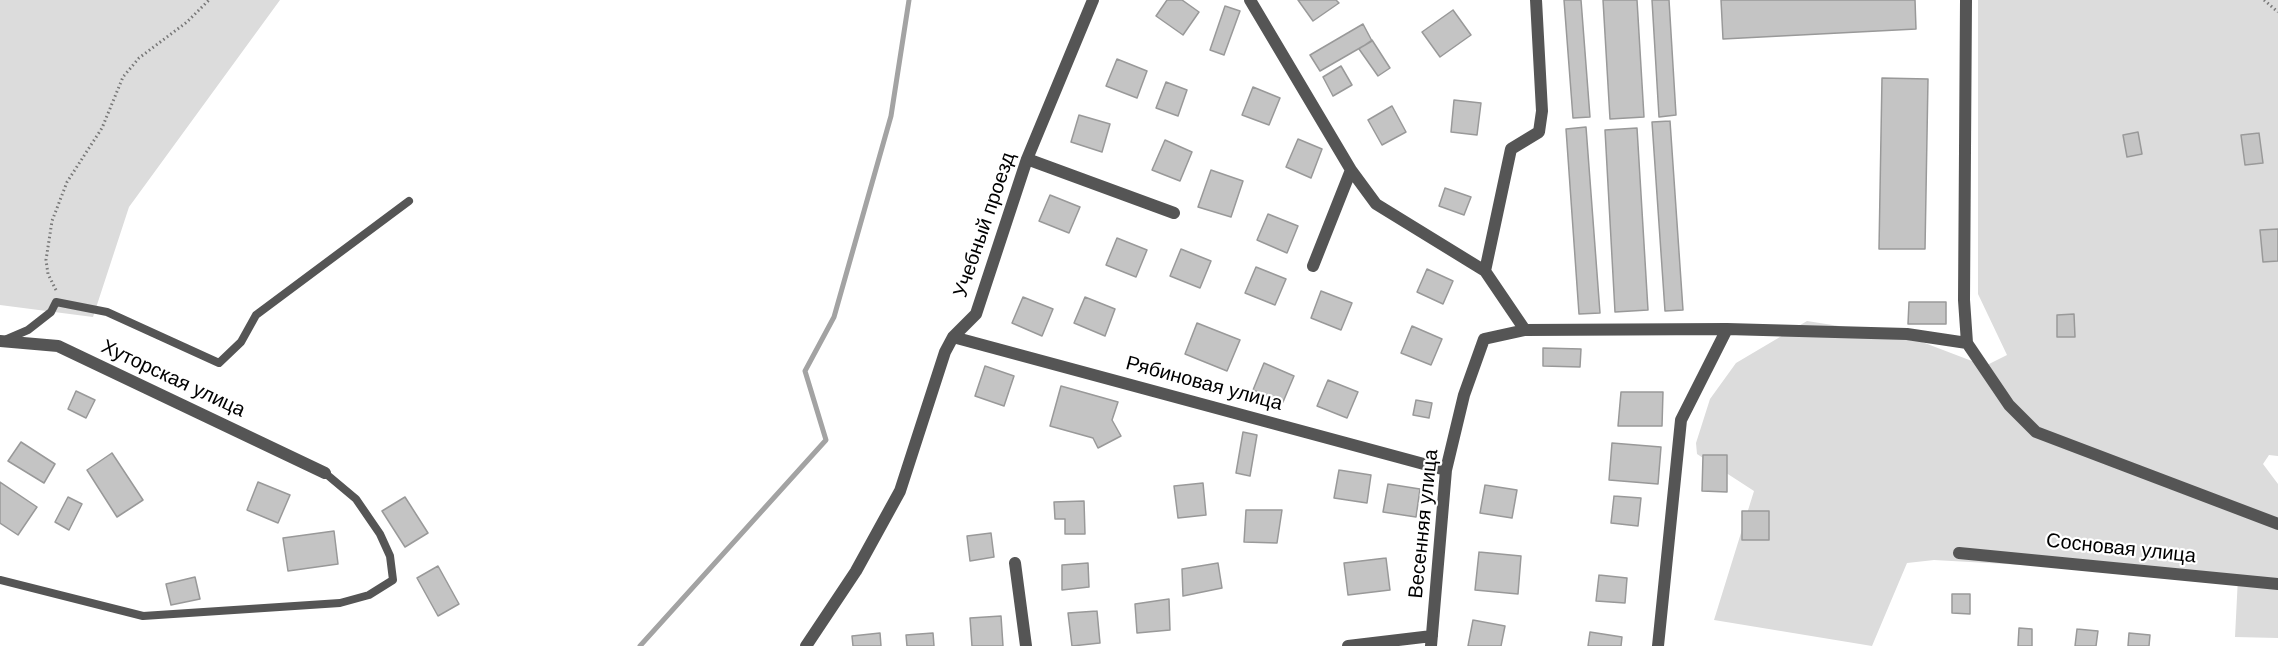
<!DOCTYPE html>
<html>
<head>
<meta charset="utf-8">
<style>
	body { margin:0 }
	canvas { display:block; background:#fff }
</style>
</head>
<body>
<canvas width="2278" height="646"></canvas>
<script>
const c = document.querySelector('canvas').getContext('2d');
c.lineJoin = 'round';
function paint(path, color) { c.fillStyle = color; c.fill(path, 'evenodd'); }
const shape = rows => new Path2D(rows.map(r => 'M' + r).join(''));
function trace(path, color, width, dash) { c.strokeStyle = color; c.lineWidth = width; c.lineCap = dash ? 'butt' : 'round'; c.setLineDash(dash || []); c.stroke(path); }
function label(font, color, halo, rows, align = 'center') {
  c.font = font + ' Arial,sans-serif'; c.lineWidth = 4.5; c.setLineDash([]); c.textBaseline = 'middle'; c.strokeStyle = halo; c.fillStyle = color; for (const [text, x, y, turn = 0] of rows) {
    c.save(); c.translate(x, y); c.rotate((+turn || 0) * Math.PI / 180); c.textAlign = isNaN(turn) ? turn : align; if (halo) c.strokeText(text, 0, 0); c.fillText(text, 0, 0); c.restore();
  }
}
const green = shape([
	[0,0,280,0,129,207,93,317,0,305],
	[1978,0,2278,0,2278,456,2269,455,2263,464,2278,484,2278,638,2235,637,2238,577,1934,560,1907,563,1872,646,1714,620,1754,491,1697,454,1696,443,1710,399,1736,363,1807,321,1909,337,1985,366,2007,355,1978,294]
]);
const stream = shape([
	[640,646,826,440,805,371,834,317,891,116,909,0]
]);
const building = shape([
	[1167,0,1182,0,1199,12,1183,35,1156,16,1167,0],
	[1298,0,1336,0,1339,3,1313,21,1298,0],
	[1564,0,1581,0,1590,117,1573,118,1564,0],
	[1603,0,1637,0,1644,117,1610,119,1603,0],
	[1652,0,1669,0,1676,115,1659,117,1652,0],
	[1721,0,1915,0,1916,29,1723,39,1721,0],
	[1225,6,1240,11,1224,55,1210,50,1225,6],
	[1453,10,1471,35,1440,57,1422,32,1453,10],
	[1363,24,1372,41,1320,71,1310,55,1363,24],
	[1372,40,1390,68,1378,76,1359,49,1372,40],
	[1117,59,1147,71,1137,98,1106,86,1117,59],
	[1341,66,1352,85,1333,96,1323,77,1341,66],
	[1882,78,1928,79,1925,249,1879,249,1882,78],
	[1166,82,1187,90,1178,116,1156,108,1166,82],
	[1253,87,1280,98,1269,125,1242,115,1253,87],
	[1454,100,1481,103,1477,135,1451,132,1454,100],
	[1392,106,1406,132,1382,145,1368,120,1392,106],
	[1079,115,1110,124,1102,152,1071,142,1079,115],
	[1670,121,1683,310,1665,311,1652,122,1670,121],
	[1586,127,1600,313,1579,314,1566,129,1586,127],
	[1637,128,1648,310,1615,312,1605,130,1637,128],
	[2138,132,2142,154,2127,157,2123,135,2138,132],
	[2259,133,2263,163,2245,165,2241,135,2259,133],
	[1298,139,1322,149,1311,178,1286,167,1298,139],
	[1165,140,1192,152,1180,181,1152,170,1165,140],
	[1211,170,1243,181,1231,217,1198,207,1211,170],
	[1445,188,1471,197,1464,215,1439,206,1445,188],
	[1050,195,1080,207,1069,233,1039,221,1050,195],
	[1268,214,1298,226,1287,253,1257,240,1268,214],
	[2278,229,2278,261,2263,262,2260,230,2278,229],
	[1117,238,1147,250,1136,277,1106,265,1117,238],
	[1181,249,1211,261,1200,288,1170,276,1181,249],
	[1256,267,1286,279,1275,305,1245,293,1256,267],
	[1427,269,1453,281,1443,304,1417,292,1427,269],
	[1321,291,1352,303,1341,330,1311,318,1321,291],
	[1023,297,1053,309,1042,336,1012,323,1023,297],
	[1085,297,1115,309,1105,336,1074,323,1085,297],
	[1909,302,1946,302,1946,324,1908,324,1909,302],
	[2074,314,2075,337,2057,337,2057,315,2074,314],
	[1197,323,1240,340,1227,371,1185,354,1197,323],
	[1412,326,1442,339,1431,365,1401,353,1412,326],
	[1543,348,1581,349,1580,367,1543,366,1543,348],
	[1264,363,1294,376,1283,402,1253,390,1264,363],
	[985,366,1014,376,1004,406,975,396,985,366],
	[1328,380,1358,392,1347,418,1317,406,1328,380],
	[1061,386,1118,402,1112,420,1121,436,1098,448,1093,438,1050,426,1061,386],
	[76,391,95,400,86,418,68,409,76,391],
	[1621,392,1663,392,1662,426,1618,426,1621,392],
	[1416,400,1432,403,1429,418,1413,415,1416,400],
	[1243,432,1257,435,1250,476,1236,473,1243,432],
	[21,442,55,464,44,483,8,461,21,442],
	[1612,443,1661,447,1658,484,1609,480,1612,443],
	[112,453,143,500,117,517,87,470,112,453],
	[1703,455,1727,455,1727,492,1702,491,1703,455],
	[1339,470,1371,475,1367,503,1334,498,1339,470],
	[0,482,37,507,18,535,0,523,0,482],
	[258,482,290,495,278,523,247,510,258,482],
	[1203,483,1206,515,1178,518,1174,486,1203,483],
	[1388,484,1420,489,1416,517,1383,512,1388,484],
	[1485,485,1517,490,1512,518,1480,513,1485,485],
	[1614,496,1641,498,1638,526,1611,523,1614,496],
	[68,497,82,504,69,530,55,522,68,497],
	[405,497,428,533,405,547,382,511,405,497],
	[1084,501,1085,534,1065,534,1065,519,1055,519,1054,502,1084,501],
	[1246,510,1282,510,1277,543,1244,542,1246,510],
	[1742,511,1769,511,1769,540,1742,540,1742,511],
	[334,531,338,564,288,571,283,538,334,531],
	[991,533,994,557,970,561,967,536,991,533],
	[1479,552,1521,556,1518,594,1475,590,1479,552],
	[1386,558,1390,590,1348,595,1344,563,1386,558],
	[1088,563,1089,587,1062,590,1062,565,1088,563],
	[1218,563,1222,588,1183,596,1182,569,1218,563],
	[438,566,459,604,438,616,417,578,438,566],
	[1599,575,1627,578,1625,603,1596,601,1599,575],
	[195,577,200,599,171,605,166,584,195,577],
	[1952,594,1970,594,1970,614,1952,613,1952,594],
	[1169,599,1170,630,1137,633,1135,604,1169,599],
	[1097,611,1100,643,1072,646,1068,613,1097,611],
	[1001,616,1003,646,972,646,970,618,1001,616],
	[1473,620,1505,626,1501,646,1468,646,1473,620],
	[2019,628,2032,629,2032,646,2018,646,2019,628],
	[2077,629,2098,631,2096,646,2075,646,2077,629],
	[1590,632,1622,637,1621,646,1588,646,1590,632],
	[880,633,881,646,853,646,852,636,880,633],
	[933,633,934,646,907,646,906,635,933,633],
	[2129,633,2150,635,2149,646,2128,646,2129,633]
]);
const path = shape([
	[2264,0,2278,12],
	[56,290,48,274,46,260,52,221,67,182,102,128,123,77,139,58,187,22,209,0]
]);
const service = shape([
	[7,339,28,330,51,312,56,302,107,312,219,363,241,342,256,315,409,201],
	[0,580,143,616,340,603,369,595,393,580,390,556,380,534,356,499,325,473]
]);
const minor = shape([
	[1250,0,1351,170,1376,204,1485,271,1525,330],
	[1966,0,1964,300,1967,343,2009,405,2036,432,2278,524],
	[1027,159,1174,213],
	[1313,266,1351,170],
	[1485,271,1511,149,1539,132,1542,111,1536,0],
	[953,337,1446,470],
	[0,341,58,346,325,473],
	[1959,553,2278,584],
	[1015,563,1026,646],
	[806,646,856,571,900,491,945,352,953,337,976,314,1027,159,1093,0],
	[1348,646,1432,636],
	[1431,646,1446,470,1464,395,1484,339,1525,330,1727,329,1907,334,1967,343],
	[1658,646,1681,420,1727,329]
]);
const streetNames = [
	["Учебный проезд",985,225,-71],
	["Хуторская улица",173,379,25],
	["Рябиновая улица",1204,384,15],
	["Весенняя улица",1424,524,-84],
	["Сосновая улица",2121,549,6]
];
paint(green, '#dcdcdc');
trace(stream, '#a3a3a3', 5);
paint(building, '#c4c4c4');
trace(building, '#999', 1.5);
trace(path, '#777', 3, [1.5, 3]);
trace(service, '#555', 8);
trace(minor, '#555', 12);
label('20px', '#000', '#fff', streetNames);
</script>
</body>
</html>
